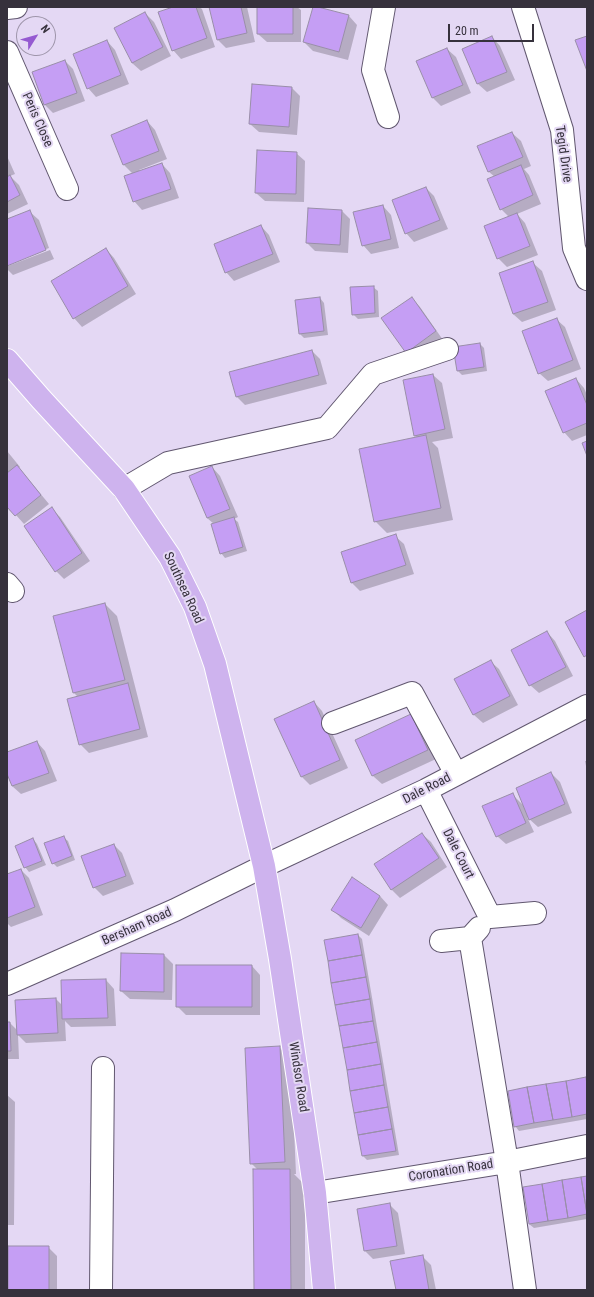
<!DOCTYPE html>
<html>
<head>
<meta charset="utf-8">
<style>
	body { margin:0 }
	#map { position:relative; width:594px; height:1297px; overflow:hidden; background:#e4d8f4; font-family:"Roboto Condensed",sans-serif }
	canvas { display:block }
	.frame { position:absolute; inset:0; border:8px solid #36313c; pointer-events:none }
	.north { position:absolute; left:16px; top:16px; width:40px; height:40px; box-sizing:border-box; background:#e4d8f4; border:1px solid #9e95aa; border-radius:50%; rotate:53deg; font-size:11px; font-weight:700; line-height:16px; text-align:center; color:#36313c }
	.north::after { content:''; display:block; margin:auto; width:14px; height:18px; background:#955ad1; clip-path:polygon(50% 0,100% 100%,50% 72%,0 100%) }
	.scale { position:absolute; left:448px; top:24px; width:86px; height:18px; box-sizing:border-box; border:2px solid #36313c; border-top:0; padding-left:5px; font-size:12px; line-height:14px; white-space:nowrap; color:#36313c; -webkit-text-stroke:3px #e4d8f4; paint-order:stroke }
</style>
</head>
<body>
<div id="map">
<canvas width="594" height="1297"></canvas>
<div class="frame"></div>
<div class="north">N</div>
<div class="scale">20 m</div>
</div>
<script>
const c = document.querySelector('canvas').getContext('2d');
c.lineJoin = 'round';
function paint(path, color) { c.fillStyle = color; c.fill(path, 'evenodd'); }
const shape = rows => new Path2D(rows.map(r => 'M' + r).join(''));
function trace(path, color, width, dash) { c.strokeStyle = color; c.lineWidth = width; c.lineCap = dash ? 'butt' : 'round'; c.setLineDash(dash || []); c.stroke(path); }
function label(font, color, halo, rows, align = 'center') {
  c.font = font + ' "Roboto Condensed",sans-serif'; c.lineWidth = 4; c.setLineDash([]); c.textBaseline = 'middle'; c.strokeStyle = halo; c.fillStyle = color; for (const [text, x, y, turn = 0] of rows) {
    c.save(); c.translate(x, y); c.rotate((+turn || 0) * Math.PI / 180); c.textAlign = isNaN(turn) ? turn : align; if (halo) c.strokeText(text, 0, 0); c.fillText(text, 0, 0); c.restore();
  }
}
const shadow = shape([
	[176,7,199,7,202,9,215,47,181,59,173,50],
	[210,7,247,7,255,42,226,48,218,40],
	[258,7,297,7,301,10,301,42,267,42,258,34],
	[314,7,349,16,357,25,348,60,313,51,304,42],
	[145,13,154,22,171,56,141,71,132,63],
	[492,37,500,46,515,80,487,92,478,84,463,49],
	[107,41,115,50,129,84,96,97,88,88],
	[447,49,456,57,471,93,441,106,433,98,417,62],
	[65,61,73,69,85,101,53,113,45,105,33,73],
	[292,88,300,96,297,135,259,132,250,124],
	[147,121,155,130,167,159,139,170,140,172,162,164,170,173,179,198,142,210,134,201,133,174,124,165],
	[512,133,521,141,531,166,524,169,529,175,541,204,517,214,525,223,538,255,507,267,498,258,509,217,501,209,495,177,489,172,479,147],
	[296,153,305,161,304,202,265,201,256,193],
	[7,156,15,174,10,176,19,185,28,204,7,214],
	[426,188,434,196,448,229,414,242,406,233],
	[383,206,391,215,399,248,371,254,363,245],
	[342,211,350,219,348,253,315,251,307,243],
	[30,212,39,220,49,248,8,264,8,266,50,250,54,259,13,275,7,269,7,221],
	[261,226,269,235,280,262,234,281,226,272],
	[106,249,114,258,136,294,82,327,74,318],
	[533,263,542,271,556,310,522,322,513,314],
	[373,287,378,291,379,317,358,319,353,314],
	[320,298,324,303,328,335,304,338,300,334],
	[411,298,420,307,443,340,406,352],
	[556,319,565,327,581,369,548,381,539,373],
	[480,344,484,348,487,371,462,375,458,371],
	[312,351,320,359,327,384,245,405,237,397,230,373],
	[433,375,442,383,453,438,432,442,438,448,453,520,387,533,375,521,417,438,414,435],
	[576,379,584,388,587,395,587,435,572,441,564,432],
	[7,451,20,467,19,468,49,504,24,524,7,505],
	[212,467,220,476,238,517,234,519,238,522,247,551,225,558,221,553,214,524,207,518],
	[51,508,60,517,90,561,64,579,56,571],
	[395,536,404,544,414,574,360,591,351,582],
	[105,604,117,616,148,737,89,753,80,744,78,697,74,693],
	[547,632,555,641,573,676,539,693,530,685],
	[490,661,499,669,518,705,483,723,474,715,455,679],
	[314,702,322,711,348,768,310,785,302,777,276,719],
	[411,715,419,724,436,759,382,784,373,776,356,741],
	[37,742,45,751,57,781,21,794,12,786,7,771,7,753],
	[585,761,587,761,587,771],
	[551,773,560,782,572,813,538,827,527,817,534,832,506,844,497,836,512,794,524,806],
	[422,834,431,842,447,867,400,898,391,889],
	[63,837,68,841,75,860,57,867,53,863],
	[33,839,37,844,46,865,29,872,25,867],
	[114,845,122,853,134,884,103,896,94,887],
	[21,870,29,878,43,915,11,927,7,923,7,875],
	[352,879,380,896,388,905,369,936,341,918,333,910],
	[358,935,362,939,399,1155,367,1160,363,1156,325,941],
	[122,954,164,955,173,964,172,1000,130,999,121,991],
	[252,966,260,975,260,1015,186,1015,177,1006],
	[106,980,114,989,116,1026,71,1027,65,1021,66,1041,26,1043,18,1035,19,1059,7,1059,7,1023,10,1023,17,1030,56,999,62,1005],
	[279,1047,291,1059,296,1174,294,1174,305,1185,305,1290,255,1290,258,1170,251,1163],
	[587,1078,587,1119,519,1131,515,1126,509,1091],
	[7,1095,15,1102,14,1225,7,1225],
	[587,1177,587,1219,534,1228,529,1224],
	[390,1205,398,1213,405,1254,373,1259,365,1251],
	[48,1247,57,1256,57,1290,9,1290],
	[422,1256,431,1265,436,1290,397,1290]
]);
const building = shape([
	[173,7,196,7,207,38,172,51,158,12,173,7],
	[209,7,241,7,247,33,217,40,209,7],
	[257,7,293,7,293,34,257,34,257,7],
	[313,7,318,7,349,15,339,52,303,42,313,7],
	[145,12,163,47,132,63,114,28,145,12],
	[492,36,507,72,477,84,462,49,492,36],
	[587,36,587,71,575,40,587,36],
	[107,40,121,75,87,89,73,54,107,40],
	[447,48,463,85,432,98,416,61,447,48],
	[65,60,77,93,44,105,32,72,65,60],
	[252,84,292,87,289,127,249,124,252,84],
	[147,120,159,151,123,165,111,135,147,120],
	[512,132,523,157,488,172,477,146,512,132],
	[257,150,297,152,296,194,255,193,257,150],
	[162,163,171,189,133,202,124,176,162,163],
	[521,165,533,195,500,210,487,179,521,165],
	[10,175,20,195,7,202,7,177,10,175],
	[426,187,440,220,405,234,392,200,426,187],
	[383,205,391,239,362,246,353,212,383,205],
	[308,208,342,210,340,245,306,243,308,208],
	[30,210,46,250,7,266,7,219,30,210],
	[517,213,530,246,497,259,484,226,517,213],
	[261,225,273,254,225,273,214,244,261,225],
	[106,248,128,286,73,319,51,281,106,248],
	[533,261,548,302,513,314,499,273,533,261],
	[374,286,375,313,352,315,350,287,374,286],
	[320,297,324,331,299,334,295,300,320,297],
	[412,297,436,331,406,353,381,318,412,297],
	[557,318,573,360,538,374,522,331,557,318],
	[480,343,484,367,457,371,453,347,480,343],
	[312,350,319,375,236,397,229,372,312,350],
	[433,374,445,429,414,436,403,380,433,374],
	[576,378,587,405,587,423,563,433,545,391,576,378],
	[426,435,441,508,374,522,359,449,426,435],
	[587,441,587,456,582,443,587,441],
	[17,465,41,495,15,516,7,507,7,473,17,465],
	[212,466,230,509,207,518,189,476,212,466],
	[52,507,82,553,55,572,24,526,52,507],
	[234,517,243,547,220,554,211,524,234,517],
	[396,534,406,565,351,583,341,552,396,534],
	[105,603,125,680,73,693,53,616,105,603],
	[587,610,587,655,584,657,565,622,587,610],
	[547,631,566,667,529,686,511,650,547,631],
	[491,660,510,696,473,715,454,679,491,660],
	[128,683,140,729,79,745,67,699,128,683],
	[314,701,340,760,301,777,274,719,314,701],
	[411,714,428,750,372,776,355,740,411,714],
	[37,741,49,773,12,786,7,774,7,752,37,741],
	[551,772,565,804,529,820,516,788,551,772],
	[513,793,526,823,496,837,482,806,513,793],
	[422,833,439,858,391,890,374,864,422,833],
	[64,836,72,856,52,864,44,843,64,836],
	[33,838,42,861,24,868,15,846,33,838],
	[114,844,126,876,93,888,81,856,114,844],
	[21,869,35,907,7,918,7,874,21,869],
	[352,877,380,896,361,928,331,910,352,877],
	[358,934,362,955,328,961,324,940,358,934],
	[121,953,164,954,164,992,120,991,121,953],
	[362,955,366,977,331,983,328,961,362,955],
	[176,965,252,965,252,1007,176,1007,176,965],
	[366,977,370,999,335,1005,331,983,366,977],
	[106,979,108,1018,62,1019,61,980,106,979],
	[56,998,58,1033,17,1035,15,1000,56,998],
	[370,999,373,1021,339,1026,335,1005,370,999],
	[373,1021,377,1042,343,1048,339,1026,373,1021],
	[7,1022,10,1022,11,1051,7,1051,7,1022],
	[377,1042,381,1064,347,1070,343,1048,377,1042],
	[280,1046,285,1162,250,1164,245,1048,280,1046],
	[381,1064,384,1085,350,1091,347,1070,381,1064],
	[586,1077,587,1085,587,1114,572,1117,566,1081,586,1077],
	[566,1081,572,1117,553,1120,546,1084,566,1081],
	[546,1084,553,1120,534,1123,527,1087,546,1084],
	[384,1085,388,1107,354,1113,350,1091,384,1085],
	[527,1087,534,1123,514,1127,508,1091,527,1087],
	[388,1107,392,1129,358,1135,354,1113,388,1107],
	[392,1129,396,1151,362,1156,358,1135,392,1129],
	[253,1169,290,1169,291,1290,254,1290,253,1169],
	[587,1176,587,1214,581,1177,587,1176],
	[581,1177,587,1214,568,1218,562,1180,581,1177],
	[562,1180,568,1218,548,1221,542,1184,562,1180],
	[542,1184,548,1221,529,1224,523,1187,542,1184],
	[390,1203,397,1246,364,1251,357,1209,390,1203],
	[8,1246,49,1246,49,1290,8,1290,8,1246],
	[423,1255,429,1290,396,1290,390,1261,423,1255]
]);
const minor = shape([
	[384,7,373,70,388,117],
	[523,7,562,130,574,248,587,279],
	[7,8,16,7],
	[7,52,67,189],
	[124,489,168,463,327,428,373,374,447,349],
	[7,584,13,591],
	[333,723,412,693,456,774],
	[426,790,490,917,535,913],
	[470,938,507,1162,525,1290],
	[441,941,470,938,479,928],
	[7,984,175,910,264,866,426,790,587,706],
	[315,1193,507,1162,587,1146],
	[101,1290,103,1068]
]);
const major = shape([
	[7,360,41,399,124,489,170,557,195,607,215,664,264,866,280,959,315,1193,324,1290]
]);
const streetNames = [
	["Peris Close",37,120,66],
	["Tegid Drive",563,154,82],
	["Southsea Road",183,588,65],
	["Dale Road",427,789,-27],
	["Dale Court",458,854,63],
	["Bersham Road",137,927,-24],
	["Windsor Road",298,1077,81],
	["Coronation Road",451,1171,-9]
];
paint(shadow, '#0003');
paint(building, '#c59ef4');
trace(building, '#998ea8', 1);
trace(minor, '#61576f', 24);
trace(major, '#fff', 24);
trace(minor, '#fff', 22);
trace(major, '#ceb3ee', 22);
label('13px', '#36313c', '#e4d8f4', streetNames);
</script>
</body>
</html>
